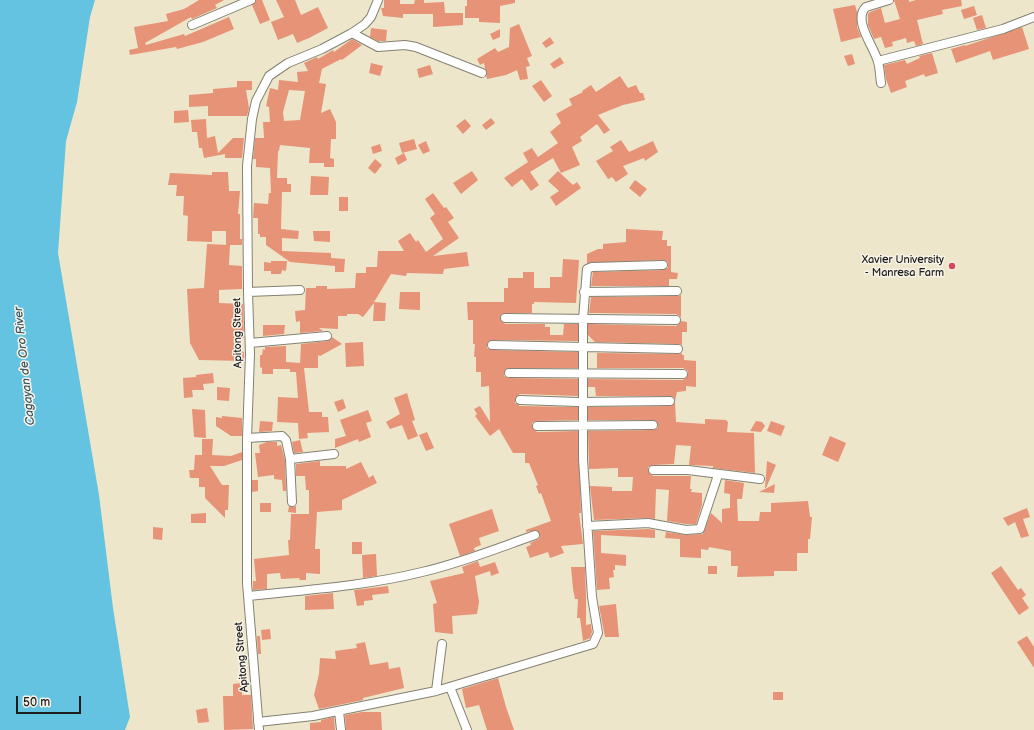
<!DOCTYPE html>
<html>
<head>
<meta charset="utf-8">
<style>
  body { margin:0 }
  #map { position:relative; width:1034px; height:730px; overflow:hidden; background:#ede6ca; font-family:"Balsamiq Sans",sans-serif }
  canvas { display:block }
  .scale { position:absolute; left:16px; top:696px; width:65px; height:18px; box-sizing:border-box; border:2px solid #1c1c1c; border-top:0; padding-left:5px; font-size:12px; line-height:14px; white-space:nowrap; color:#1c1c1c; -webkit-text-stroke:3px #f7f3e8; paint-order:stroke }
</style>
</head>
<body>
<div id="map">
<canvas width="1034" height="730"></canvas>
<div class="scale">50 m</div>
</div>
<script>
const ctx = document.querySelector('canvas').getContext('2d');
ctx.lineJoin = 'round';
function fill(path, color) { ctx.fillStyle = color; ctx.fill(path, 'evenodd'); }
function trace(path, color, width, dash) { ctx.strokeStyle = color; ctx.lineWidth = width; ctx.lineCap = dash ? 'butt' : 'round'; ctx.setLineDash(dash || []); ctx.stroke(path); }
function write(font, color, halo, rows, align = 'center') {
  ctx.font = font + ' "Balsamiq Sans",sans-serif'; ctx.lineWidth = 3; ctx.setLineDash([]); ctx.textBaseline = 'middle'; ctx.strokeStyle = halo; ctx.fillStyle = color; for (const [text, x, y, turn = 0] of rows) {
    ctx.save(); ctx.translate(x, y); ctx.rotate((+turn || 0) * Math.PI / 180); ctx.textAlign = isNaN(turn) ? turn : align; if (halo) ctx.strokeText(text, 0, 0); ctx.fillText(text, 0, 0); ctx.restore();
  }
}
fill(new Path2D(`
  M0 0H95L90 17 77 102 66 141 58 253 99 495 113 608 130 717 125 730H0Z`), '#63c3e1');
fill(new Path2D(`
  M199 0H224L215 5 217 8 192 19 191 17 145 43 146 45 184 34 185 36 229 17 234 29 203 42 177 49 176 47 130 55 129 50 138 48 134 27 168 21 166 14 184 9Z
  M256 0H262L270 20 260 24 252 5Z
  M276 0H295L301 15 318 7 328 28 309 38 297 43 293 34 278 40 271 22 284 17Z
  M384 0H400V4H414L415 0H424V3L444 2 445 13H463V25L433 27V14H403V18L383 16 381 8H384Z
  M467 0H515V3L500 6V23L479 22V18H465V6H467Z
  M894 0H909V2L916 0H961L962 6 942 10 943 14 917 20 923 44 916 46 914 41 907 43 906 38 892 42 893 46 885 48 881 37 874 39 868 25V14L870 12 881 8 885 23 900 19Z
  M855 5 857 12V27L861 37 841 42 833 9Z
  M974 6 977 15 964 19 961 10Z
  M982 15 986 28 977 30 973 18Z
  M519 24 532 56 527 58 530 66 526 67 528 79 520 80 517 70 506 75 487 79 484 63 480 65 477 59 495 48 498 52 509 47 510 28Z
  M1022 27 1029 49 993 60 990 51 956 63 951 49 965 45V46Z
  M371 28 387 30 386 41H378L370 37Z
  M500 29V37L493 40 490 34Z
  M550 37 554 43 546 48 542 43Z
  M352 39 362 45 342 60 341 59 322 69 319 83 326 84 321 113 330 109 336 122V139H331L330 158 334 159V167H324V163H309L310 148 280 145 279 151H278L277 178H287V184H291V192H282L281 229 299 231 298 239 282 238V251L331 253V258L345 259 344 272H335V266L290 262 266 245V237H260V234H258V218H253L254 203 268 204 269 193H271L270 168 256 167V159H253L255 138H264L263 122H270L269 107 266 106 270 88 278 90 279 80 298 82 297 72 308 71 304 63 317 57 318 59 333 50 334 52ZM289 90 305 91 300 120 284 121 283 112Z
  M932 53 938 73 925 77 924 74 905 81 907 87 891 93 886 79 884 65 905 60 907 64 920 58 919 56Z
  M852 54 855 64 848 66 844 56Z
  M560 57 564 63 554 69 550 64Z
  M371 63 383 66 380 76 369 73Z
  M430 65 433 74 419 78 417 69Z
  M620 76 628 88 636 85 640 93H643L645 100 623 105 598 115 610 130 604 134 597 124 580 137 582 141 572 147 580 165 561 173 553 158 530 172 539 185 531 191 522 179 512 187 504 178 528 162 523 153 532 148 538 157 558 143 550 132 561 123 556 114 572 105 569 99 583 92 582 91 591 85 596 92Z
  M541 80 552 96 544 102 532 86Z
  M237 81H252V90H246L249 108 247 116H208V106L189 107V95L213 93V89L237 87Z
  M188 110 189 122 174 123V111Z
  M491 118 495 123 486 130 482 125Z
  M206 119 207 138 215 136 218 153 233 138H244L242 158H225V154L204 158 202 148H199L197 132H192L191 120Z
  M465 119 471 126 463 134 456 126Z
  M414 139 417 149 402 153 399 143Z
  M621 140 629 152 653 141 658 152 645 161 644 158 623 166 628 174 616 182 612 177 608 179 596 161 613 151 610 147Z
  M426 141 430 151 423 154 418 145Z
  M380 144 382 151 373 154 371 147Z
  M404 153 407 160 398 165 395 158Z
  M375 159 382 165 375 174 368 168Z
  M472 171 478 180 461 194 453 183Z
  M558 171 573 185 577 182 581 188 556 206 550 197 559 191 548 181Z
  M212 172H228L229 191H240L238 214H240V239H242V245H226V231H212V242L187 241 188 216 183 215 184 196H176L177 185H168L170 173 212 175Z
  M311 176 329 177 328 195H310Z
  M635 180 647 189 640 197 629 188Z
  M433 193 444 208 446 207 454 218 448 222 459 238 433 256 467 252 469 266 444 269 443 274 407 273 406 276 391 274 374 302 386 303 385 321H373L374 303 363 317 358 314H347V316H338V329L319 328 323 331 300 333V321L296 322 295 311 305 310 306 288H316V286H327V289L355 288 356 273H366V267H377L378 251H404L398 241 410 233 416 242 418 240 426 252 443 239 430 218 435 214 425 199Z
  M339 197H348V211H339Z
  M626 229 663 231 662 240H667V246H671V272L678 273 677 279H669V286H591L593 272 663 270 668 268V262L663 260 587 263V254L598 249H603V244L626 242Z
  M313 231H330V242L314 241Z
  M207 244 230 245 229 265 242 266V289L219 290V303L243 304 244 338H241L240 351 244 352V361L199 360 190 343 187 289 204 288Z
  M563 259 579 260 576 303 534 302V304H532V313H505L501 315 500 318 505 324H545V327H550V335H563L564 324H578V341L492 340 487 344V348L492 350 578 352V368H509L504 373V376L509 378 578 379V396L520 394 515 399V403L520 406 578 407V420L537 421 532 423V426L537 432 578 431 581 513H579L583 544 561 546 564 553 550 558 548 552 530 558 526 547 531 545 530 543 539 539 540 534 536 530 526 532V530L551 521 541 493 539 494 536 486 538 485 529 463H525V453H513L499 429 490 436 475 416 477 414 474 409 480 406 490 422 489 386 481 387V372H476V357H474L475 344H473V320H468L467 302H504V288H508V278H523V272H534V288H550V277H562Z
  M271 261H287L286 271 282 270 281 274H271V271H264V262L271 263Z
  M400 292H420V310L399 309Z
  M681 295V317L676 314 589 313 591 297 677 296Z
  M681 321 687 322V332H682V345L678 344 595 342 588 335V324L676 326Z
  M263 325H285L284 334 263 336Z
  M332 337 342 344 320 356 318 355V368H304L309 412H322V417H328L329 432 307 433 308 438 299 439 298 423 277 422 278 397 298 398 296 372H290V369H273V374H262V368L260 367V355H262L263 349 265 350V347L286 346V362L300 363 301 344 328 341Z
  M363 342 364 366 346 367 345 343Z
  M597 353 678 354 682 353V355H684V360L696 361V387L686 386V391L677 392 675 401 674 398 670 396H596L595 387H588V379L683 380 688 374V371L683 368H597Z
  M213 373 214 383 203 384 204 390H192L193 397 184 398 183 378 196 377V375Z
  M217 387 230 388 229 401 217 400Z
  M407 393 415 420 412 421 418 436 408 440 402 425 390 429 386 422 400 414 394 398Z
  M343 399 346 408 338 412 334 402Z
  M675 402 676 422 705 424V419L726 420 728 422 727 432 754 433 755 473 713 468V466L689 465 691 446 676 445 674 464 653 465 648 467V470L653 476H691L690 489H692L691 492 702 493V505L696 524H686L667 521 669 490 656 489 655 519 648 518 594 520 590 486 612 487V491H632L633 477H618V468L589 469 588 431 653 430 658 428V425L653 420H588V407L670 406Z
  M192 409 205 410 206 438 194 437Z
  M368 410 372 421 366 423 371 437 359 442 358 439 335 448V439L346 436 340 420Z
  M222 416 242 418V436H231L216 426V417L222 418Z
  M260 421 273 422 272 431 259 432Z
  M756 421 762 422 765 426 761 432 750 431Z
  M771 421 785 426 781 436 767 431Z
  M427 432 434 448 426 451 419 435Z
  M830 436 846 443 838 462 822 455Z
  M202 439H213L212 455 231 456 242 452V460L224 466H210L222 485H229L228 510H225V518L205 498V487H199V478H190L189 470H194L195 455H202Z
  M300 440 303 452 294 453 292 442Z
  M267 442H277V446L281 445 285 460 286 491H283L282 480 274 479V475L258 477 255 453H260L259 445Z
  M320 461V466H346V469L361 462 369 478 373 475 377 483 342 500V510L317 512 315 549H320V574L306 573V580H299L300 578 281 579 280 573 267 574V589L253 590V581H256L254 559 289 555 288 540H290L291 514H309V490H306L305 476H296V464Z
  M767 461 776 465 766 488H765Z
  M252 480H258V491L252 492Z
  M725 480 744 483 742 499H737L738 521H759L760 512H771V503L808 501 810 517H812L810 539H808V553H797V571H774V576L737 577 738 566H731V551L709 547 708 550 701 549V558L680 557V539L665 538 666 532 686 535 703 534 711 513 722 523V509L730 508V494L724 493Z
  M775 484 774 493 759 492Z
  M260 503H271V512H260Z
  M289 506 293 507 296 506V513L288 512Z
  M1027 508 1030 517 1023 519 1029 536 1021 538 1015 522 1008 526 1003 518Z
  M492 509 499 531 479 538 481 545 474 548 475 551 460 556 449 524Z
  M206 513V523H191V514Z
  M153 527 163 528 162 540 153 539Z
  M648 529 655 530V538L601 535V553L626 555V566L615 565V570H613L614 577 609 578 610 589 597 590 593 531Z
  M352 542H362V554H352Z
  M376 554 377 576 363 578 362 555Z
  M478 561 480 567 495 562 499 573 491 576 490 571 475 576 479 602 477 614 452 616 453 634 435 632 433 604 437 603 430 581 464 573 462 567Z
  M708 566H717V574H708Z
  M1001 566 1018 590 1021 588 1026 595 1022 598 1029 608 1019 615 991 573Z
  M571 567H585L586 597V625L591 624 592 632 590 638 583 641 580 618H577L578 599H575L573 589Z
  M388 586 389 593 372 595 373 600 364 601V605L357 606 354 590Z
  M333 593 334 609 305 610V596Z
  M616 604 619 637H605L599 606Z
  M270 629 271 639 262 640 261 630Z
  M257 636H260L261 654H258Z
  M1027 636 1034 647V668L1017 642Z
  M365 642 370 665 388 662 389 669 400 667 404 688 363 698V700L319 709 314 695 319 674 320 658 336 659 335 651 357 648 356 644Z
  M498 678 506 707 514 730H487L479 705 466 708 462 689Z
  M242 683V695H251L253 729 224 730 223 696H233V684Z
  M773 692H783V700H773Z
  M207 708 209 722 198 723 196 710Z
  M362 712H381L382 730H346L345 715Z
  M334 717 335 730H310V723L321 722V720Z`), '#e69377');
const minor = new Path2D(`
  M192 25 251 0
  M352 33 378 47 405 45 416 47 482 73
  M878 61 1003 29 1034 17
  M881 83C880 76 880 69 878 62 875 48 852 20 866 7L889 0
  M248 292 300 290
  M584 292 677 291
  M505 318 676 320
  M250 343 327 336
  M492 345 678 349
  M509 373 683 374
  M520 400 578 402 670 401
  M537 426 653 425
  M247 438 282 436 286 440 290 459 334 454
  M290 459 292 502
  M653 470H688L760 479
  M587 526 648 523 686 530 700 529 718 475
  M248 596C306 590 365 586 422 572 461 563 498 548 535 535
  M450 687 467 730
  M436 691 442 644
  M339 711 341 730
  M258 722 313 716 436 691 593 644 598 633 592 597 583 459V319L587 269 592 267 663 265
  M259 730 247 583V438L250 354 248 292 247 166 252 119 256 101 269 76 288 63 322 49 352 33 365 24 371 17 378 0`);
trace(minor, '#848173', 10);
trace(minor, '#fff', 8);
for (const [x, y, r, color] of [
  [952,266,4,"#d1495b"]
]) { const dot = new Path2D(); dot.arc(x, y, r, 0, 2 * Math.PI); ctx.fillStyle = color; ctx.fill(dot); trace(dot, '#f7f3e8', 1.5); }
write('11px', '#1c1c1c', '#f7f3e8', [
  ["Xavier University",944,260],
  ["- Manresa Farm",944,273]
], 'right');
write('11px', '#1c1c1c', '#f7f3e8', [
  ["Apitong Street",238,333,-91],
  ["Apitong Street",242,657,-95]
]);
write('italic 12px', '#355661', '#f7f3e8', [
  ["Cagayan de Oro River",25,366,-96]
]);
</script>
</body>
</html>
